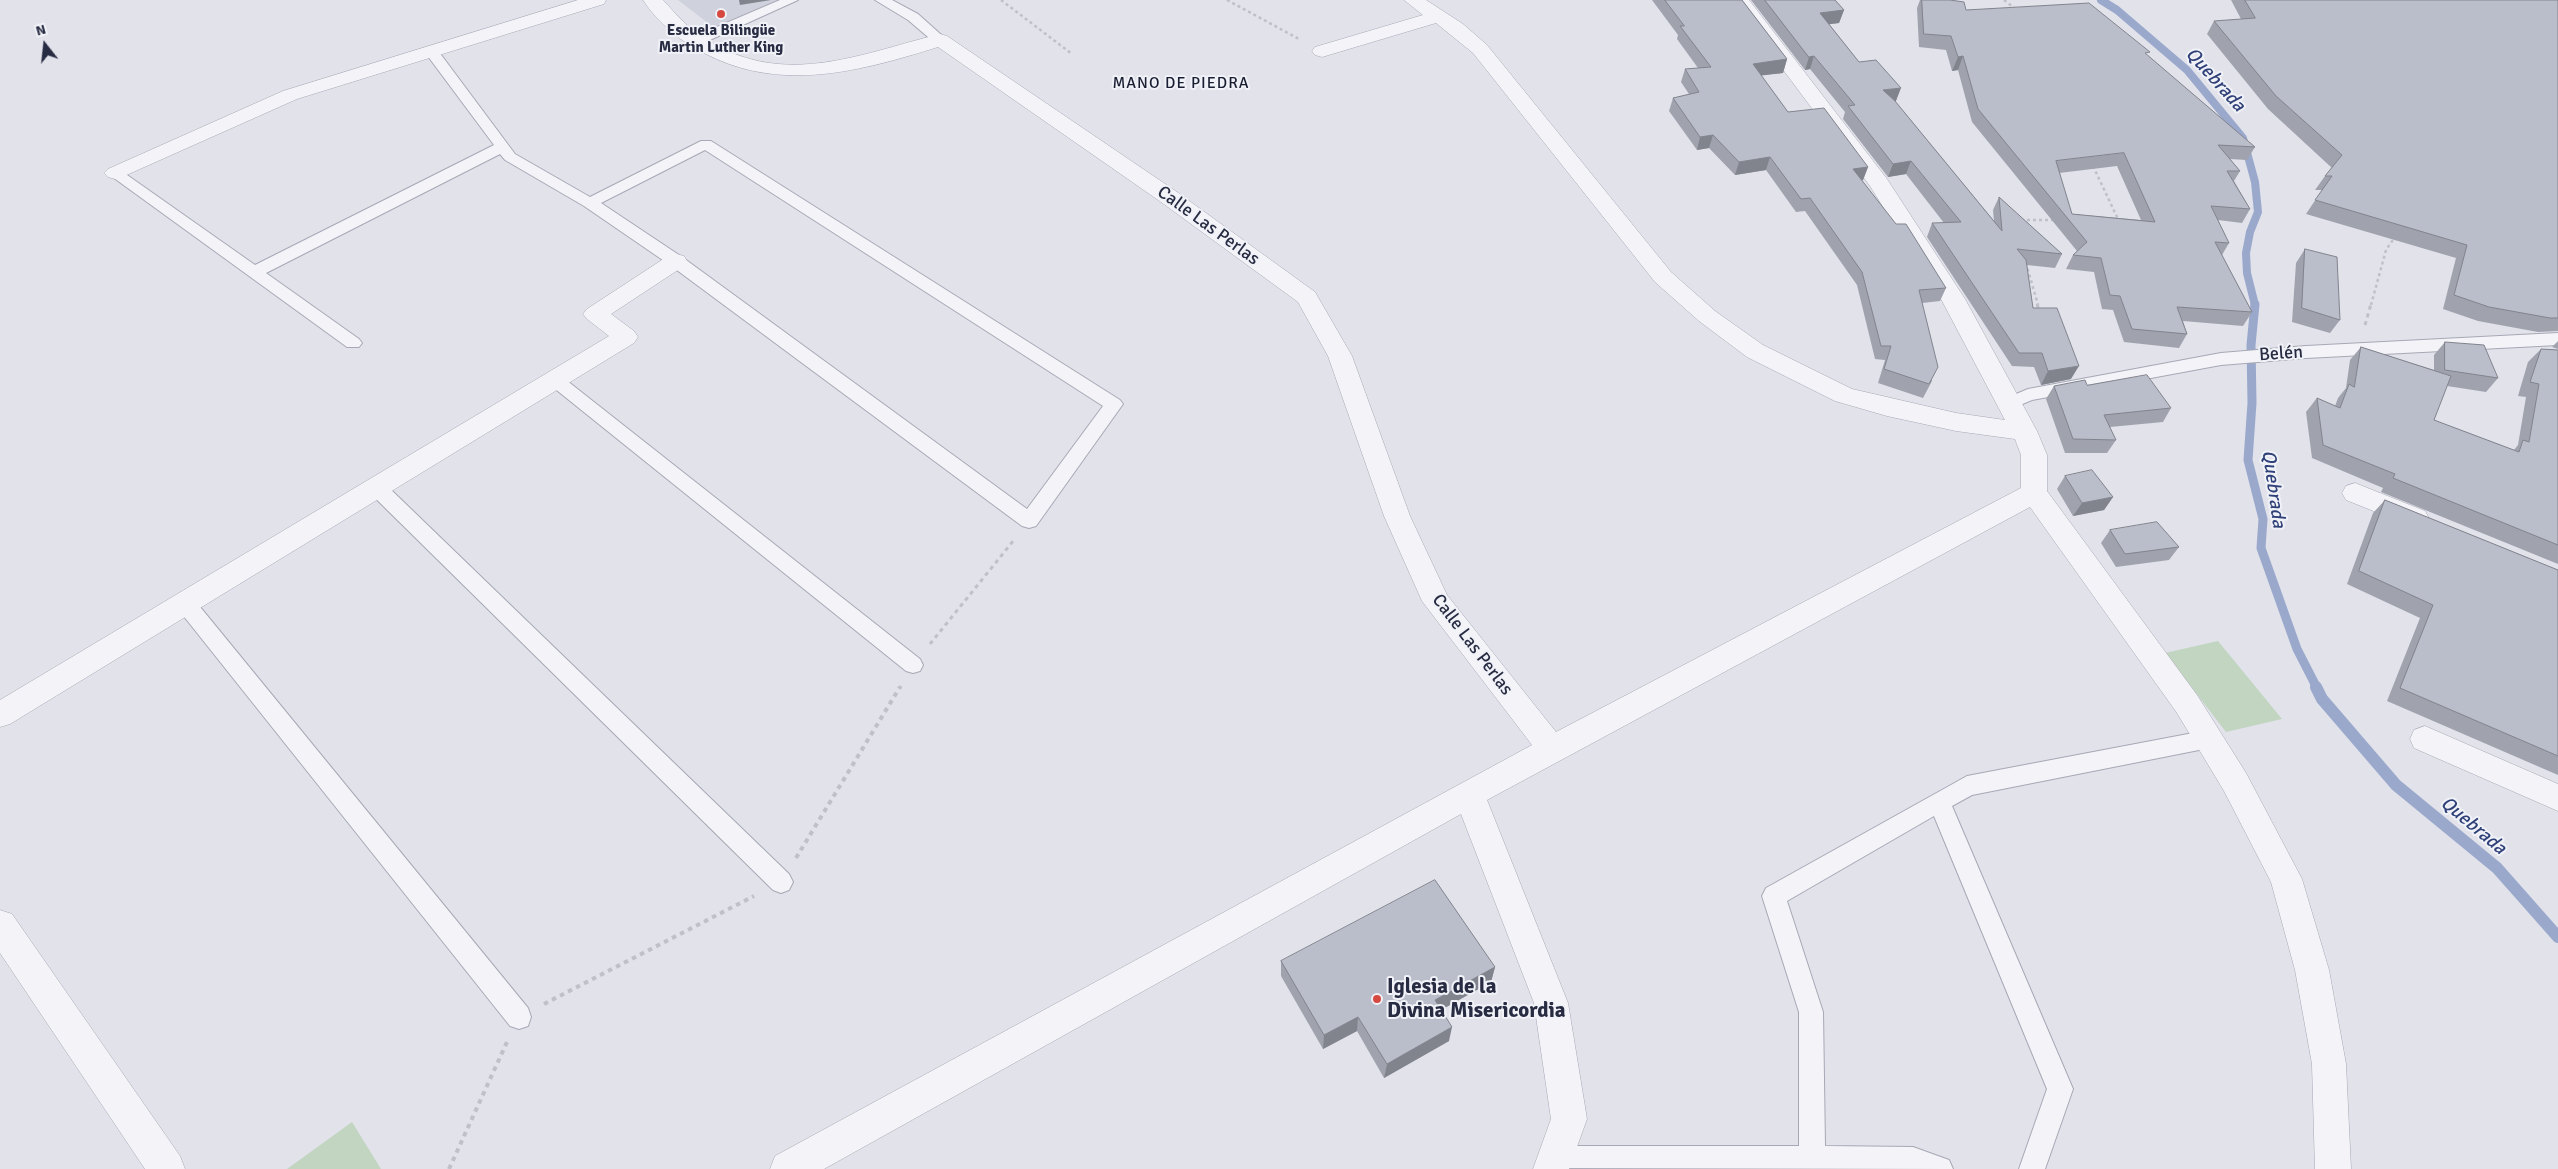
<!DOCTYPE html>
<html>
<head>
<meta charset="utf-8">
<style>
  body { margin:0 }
  #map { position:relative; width:2558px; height:1169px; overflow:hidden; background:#e1e2ea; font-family:Signika,sans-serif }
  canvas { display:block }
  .north { position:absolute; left:20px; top:20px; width:50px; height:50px; -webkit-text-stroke:4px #f0f2f7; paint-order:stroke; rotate:344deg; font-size:14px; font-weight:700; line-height:20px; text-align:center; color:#282c43 }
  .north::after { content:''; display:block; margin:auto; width:18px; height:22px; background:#282c43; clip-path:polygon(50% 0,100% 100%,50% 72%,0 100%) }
</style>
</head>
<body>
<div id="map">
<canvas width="2558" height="1169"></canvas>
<div class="north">N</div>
</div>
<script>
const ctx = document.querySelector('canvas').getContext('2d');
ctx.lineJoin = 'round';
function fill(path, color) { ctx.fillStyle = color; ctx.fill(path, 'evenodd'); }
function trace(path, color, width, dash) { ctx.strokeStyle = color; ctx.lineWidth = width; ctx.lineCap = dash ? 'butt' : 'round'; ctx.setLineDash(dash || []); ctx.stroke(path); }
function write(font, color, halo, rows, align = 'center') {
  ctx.font = font + ' Signika,sans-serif'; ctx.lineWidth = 4; ctx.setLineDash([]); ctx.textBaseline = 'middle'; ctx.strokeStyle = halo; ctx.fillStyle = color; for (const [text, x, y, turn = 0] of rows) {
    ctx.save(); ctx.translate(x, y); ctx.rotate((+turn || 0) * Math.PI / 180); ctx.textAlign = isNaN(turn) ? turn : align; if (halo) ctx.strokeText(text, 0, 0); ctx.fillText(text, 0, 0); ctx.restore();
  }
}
fill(new Path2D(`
  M678 0H780L713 27Z`), '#cfd1dc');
fill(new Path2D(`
  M2218 641 2282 719 2226 732 2165 653Z
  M352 1122 381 1169H287Z`), '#c2d5c1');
trace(new Path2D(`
  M2101 0 2117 10 2187 70 2243 138 2255 182 2258 212 2250 232 2246 253 2247 273 2255 305`), '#9aa8cc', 8);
trace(new Path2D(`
  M2255 304 2251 345 2252 403 2248 460 2263 519 2261 548 2297 649 2317 688`), '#9aa8cc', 9);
trace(new Path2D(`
  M2316 687 2322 699 2396 785 2497 868 2558 937`), '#9aa8cc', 12);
const service = new Path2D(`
  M780 0H798L701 44H691L689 41 691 38Z
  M875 0H892L918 14 947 40 940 44 935 43 908 20Z
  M431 47 436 48 515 154 590 197 701 141H711L1120 400 1123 404 1036 526 1029 528 1022 526 670 265 584 206 505 160 500 154 266 273 359 339 362 343 359 347H347L107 173 110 170H120L255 265 494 145 424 51ZM705 150 1103 406 1027 509 682 257 601 203Z
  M2558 333V345L2306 358 2221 365 2032 400 2008 410 2002 408 1999 404 2002 400 2028 389 2221 353 2306 346Z
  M555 374 561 376 920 659 923 665 920 671 913 673 906 671 549 384 546 380 549 376Z
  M377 481 384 483 789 874 793 882 789 890 781 893 773 890 370 493 368 488 370 483Z
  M185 595 192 597 528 1008 531 1017 528 1026 519 1029 510 1026 178 609 175 603 178 597Z
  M2209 730 2217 733 2220 739 2217 745 2209 748 1972 795 1952 806 2073 1089 2045 1169H2019L2047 1089 1934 816 1787 901 1823 1012 1825 1146 1913 1147 1949 1160 1953 1169 1546 1168 1542 1159 1546 1150 1555 1146H1799V1012L1762 896 1766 888 1967 776Z`);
const minor = new Path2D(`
  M578 0H606L604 4 297 99 122 177 115 179 108 177 104 173 108 169 283 91Z
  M643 0H663C674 12 685 25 698 34 779 91 856 55 940 34L947 36 1177 192 1315 292 1352 356 1410 516 1447 595 1556 732 2021 488V455L2015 439 1956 431 1887 416 1835 401 1747 357 1699 321 1655 282 1473 53 1436 23 1322 57 1315 55 1312 51 1315 47 1423 15 1404 0H1426L1463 24 1487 45 1671 272 1715 311 1763 345 1852 389 1956 413 2005 420 1941 299 1870 186 1731 0H1749L1887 179 1965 299 2037 431 2047 455V491L2197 695 2246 773 2302 879 2329 970 2346 1064 2351 1169H2315L2312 1064 2295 970 2271 882 2224 791 2177 713 2030 507 1487 800 1568 1003 1587 1119 1569 1169H1533L1551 1119 1534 1003 1461 814 824 1169H770L775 1156 1532 745 1422 601 1384 516 1328 356 1298 302 1161 202 938 47C861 71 782 93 706 54 681 42 658 23 643 0Z
  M676 254 684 256 687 261 684 266 611 314 634 331 638 337 634 343 10 724 0 727V700L609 336 587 319 583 314 587 309 668 256Z
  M2355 483 2425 511 2429 518 2425 525 2416 528 2346 500 2342 493 2346 486Z
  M2425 726 2558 784V811L2414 748 2410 739 2414 730Z`);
const tertiary = new Path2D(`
  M0 910 12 914 180 1156 185 1169H145L0 953Z`);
trace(service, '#a6a8b5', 2);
trace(minor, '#a6a8b5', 1);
trace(tertiary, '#a6a8b5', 1);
trace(new Path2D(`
  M1001 0 1072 54
  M1227 0 1299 39
  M2004 0 2017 10
  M2093 166 2118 219H2116
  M2021 220H2055
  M2026 263 2038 305
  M2371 305 2386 250 2395 237`), '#bfc0c9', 2.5, [3, 3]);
trace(new Path2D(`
  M2037 304 2039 310
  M2365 325 2371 304
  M930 644 1014 540
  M900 688 901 686`), '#bfc0c9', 3, [4, 4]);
trace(new Path2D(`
  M796 858 900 687
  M544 1004 754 896
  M449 1169 507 1042`), '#bfc0c9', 4, [4.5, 4.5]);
fill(service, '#f4f4f8');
fill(minor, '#f4f4f8');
fill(tertiary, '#f4f4f8');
fill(new Path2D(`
  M1652 0H1742L1787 59 1783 73 1761 75 1788 112 1868 167 1863 180 1862 181 1946 288 1940 301 1922 303 1932 381 1923 398 1878 383 1885 360 1875 359 1857 285 1805 211 1796 212 1766 170 1735 175 1709 148 1697 150 1669 111 1673 98 1689 94 1681 82 1685 69 1698 68 1677 39 1678 35Z
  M1751 0H1835L1844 10 1839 23 1829 24 1859 62 1896 101H1895L1994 221 1993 210 1999 197 2062 254 2055 268 2027 265 2033 308 2071 379 2041 385 2034 367 2012 366 1927 237 1932 223H1944L1906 174 1888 177 1843 119 1845 112 1810 69 1805 70Z
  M1920 0H1950L1966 10 2148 56 2255 147 2247 160 2230 159 2240 171 2234 181 2250 209 2242 223 2218 220 2229 243 2222 255 2252 312 2243 326 2183 321 2187 334 2179 348 2124 342 2113 310 2102 309 2094 272 2066 269 2073 255 2077 251 1972 122 1958 70 1952 71 1946 50 1919 47 1917 8ZM2117 166 2141 220 2072 214 2059 173Z
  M2231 0H2558V332V331L2538 332 2478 321 2443 309 2456 258 2306 214 2322 190H2315L2325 176 2332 168 2268 109 2207 34 2214 21 2241 19Z
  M2305 249 2340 320 2330 333 2292 322 2296 263Z
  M2558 341V349L2552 347Z
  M2445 342 2498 378 2486 392 2447 386 2434 420 2514 450 2518 445 2526 397 2518 396 2528 362 2541 349 2558 350V564L2381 492 2383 488 2312 458 2306 412 2317 398 2335 406 2338 398 2346 388 2350 360 2361 347 2434 370V355Z
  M2054 386 2171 408 2163 422 2110 427 2116 440 2107 453H2065L2046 399Z
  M2065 476 2113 497 2104 510 2073 516 2057 489Z
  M2385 500 2558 570V775L2387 701 2420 618 2347 584 2373 513Z
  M2110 530 2179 547 2169 560 2116 567 2101 543Z
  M1281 961 1495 967 1491 982 1441 1010 1449 1041 1384 1078 1357 1031 1323 1049 1281 976Z`), '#a0a3ae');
fill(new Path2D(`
  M739 0H771L740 5Z
  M1844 10 1839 23 1816 26 1820 13Z
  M1814 56 1810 69 1805 70 1809 57Z
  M1963 56 1958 70 1952 71 1958 57Z
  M1787 59 1783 73 1749 77 1753 64Z
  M1901 88 1896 101 1878 104 1883 90Z
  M1713 135 1709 148 1697 150 1700 137Z
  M1770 157 1766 170 1735 175 1739 162Z
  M1911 161 1906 174 1888 177 1893 164Z
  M1868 167 1863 180 1848 182 1853 169Z
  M2079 366 2071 379 2041 385 2048 371Z
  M2113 497 2104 510 2073 516 2082 503Z
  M1495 967 1491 982 1432 1015 1435 1000Z
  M1358 1017 1357 1031 1323 1049 1324 1035Z
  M1452 1027 1449 1041 1384 1078 1387 1064Z`), '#82848d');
const building = new Path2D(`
  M1665 0H1742L1787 59 1753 64 1788 112 1824 108 1868 167 1853 169 1896 224H1906L1946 288 1919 290 1938 367 1929 384 1884 369 1891 346H1881L1862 272 1810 198 1801 199 1770 157 1739 162 1713 135 1700 137 1673 98 1699 92 1685 69 1711 67 1680 26H1684Z
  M1765 0H1835L1844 10 1820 13 1859 62 1876 60 1901 88 1883 90 1895 101 2002 231 1999 197 2062 254 2017 249 2026 260 2033 308H2057L2079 366 2048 371 2042 353H2019L1932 223 1961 222 1911 161 1893 164 1848 106 1855 105 1814 56 1809 57Z
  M1922 0H1950L1964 2 1966 10 2089 3 2150 52 2145 53 2255 147 2218 145 2240 171H2227L2250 209 2211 206 2229 243 2215 242 2252 312 2177 307 2187 334 2132 329 2120 296 2110 295 2101 258 2073 255 2087 242 1978 109 1963 56 1958 57 1951 36 1924 34ZM2124 153 2155 222 2072 214 2056 161Z
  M2245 0H2558V318H2550L2489 307 2454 295 2467 245 2315 200 2332 176H2325L2342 155 2276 96 2214 21 2255 18Z
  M2305 249 2337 257 2340 320 2302 308Z
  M2445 342 2484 345 2498 378 2445 370Z
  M2361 347 2451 376 2434 420 2519 452 2523 440 2529 442 2539 384 2530 382 2541 349 2558 350V545L2393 478 2395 474 2323 445 2317 398 2340 408 2349 384 2354 387Z
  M2147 375 2171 408 2104 415 2116 440 2073 439 2054 386 2085 380 2087 385Z
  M2092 470 2113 497 2082 503 2065 476Z
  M2385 500 2558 570V756L2400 688 2433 605 2359 571Z
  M2157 522 2179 547 2125 554 2110 530Z
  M1435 880 1495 967 1435 1000 1452 1027 1387 1064 1358 1017 1324 1035 1281 961Z`);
fill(building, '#babdca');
trace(building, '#82848d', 1);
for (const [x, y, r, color] of [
  [721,14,5,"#d54940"],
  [1377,999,5,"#d54940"]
]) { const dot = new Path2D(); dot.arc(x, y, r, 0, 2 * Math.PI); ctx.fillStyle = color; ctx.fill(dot); trace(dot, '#f0f2f7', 2); }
write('bold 15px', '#282c43', '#f0f2f7', [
  ["Escuela Bilingüe",721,31],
  ["Martin Luther King",721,48]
]);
ctx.letterSpacing = '1px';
write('16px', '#1a1e33', '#f0f2f7', [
  ["MANO DE PIEDRA",1181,84]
]);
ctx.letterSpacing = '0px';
write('18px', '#282c43', '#f0f2f7', [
  ["Calle Las Perlas",1208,226,36],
  ["Belén",2281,354,-4],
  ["Calle Las Perlas",1472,645,53]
]);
write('italic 19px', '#304179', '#f0f2f7', [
  ["Quebrada",2215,80,48],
  ["Quebrada",2273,489,82],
  ["Quebrada",2473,826,40]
]);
write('bold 21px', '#282c43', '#f0f2f7', [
  ["Iglesia de la",1387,987],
  ["Divina Misericordia",1387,1011]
], 'left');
</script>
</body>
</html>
